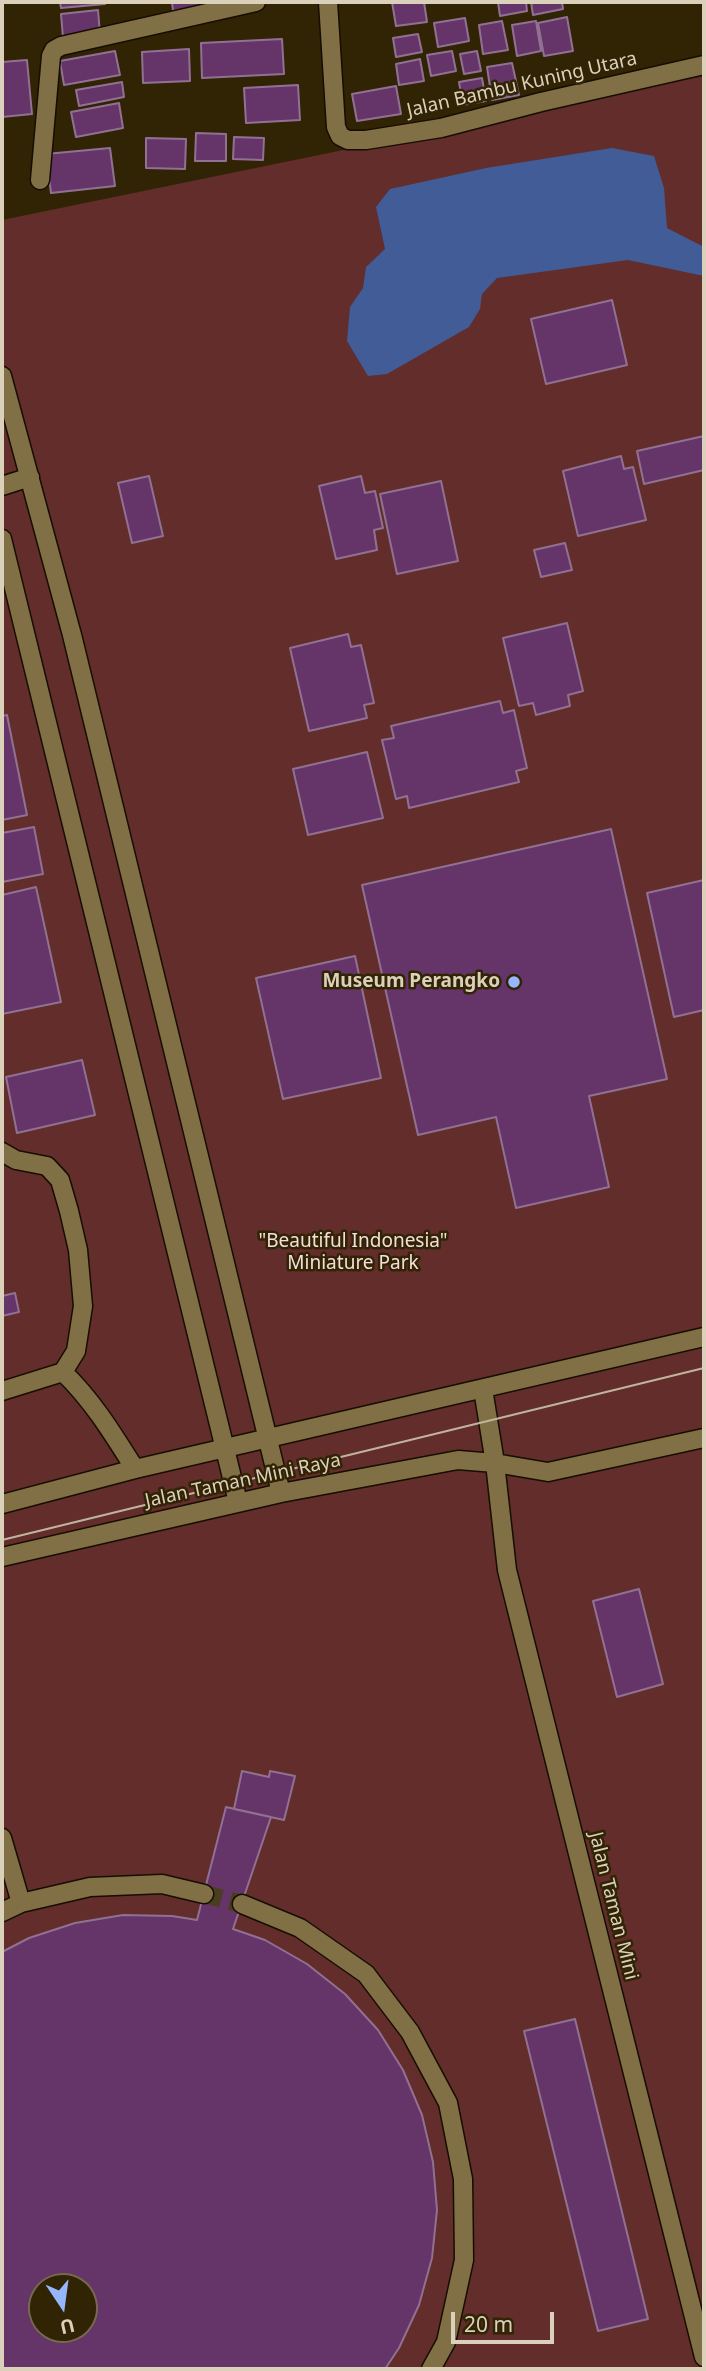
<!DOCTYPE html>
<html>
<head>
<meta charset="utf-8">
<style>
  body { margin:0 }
  #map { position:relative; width:706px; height:2371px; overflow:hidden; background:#312405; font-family:"Noto Sans",sans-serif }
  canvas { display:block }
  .frame { position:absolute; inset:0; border:4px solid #dbd1bb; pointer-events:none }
  .north { position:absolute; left:28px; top:2273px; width:70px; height:70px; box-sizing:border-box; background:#312405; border:2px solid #75694e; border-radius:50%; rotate:167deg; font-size:19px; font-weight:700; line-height:28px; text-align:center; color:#dbd1bb }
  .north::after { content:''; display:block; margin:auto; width:24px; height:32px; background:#96b6fd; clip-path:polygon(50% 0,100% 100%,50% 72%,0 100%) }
  .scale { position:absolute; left:451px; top:2312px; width:103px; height:32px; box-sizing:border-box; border:4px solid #dbd1bb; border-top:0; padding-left:9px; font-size:21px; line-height:24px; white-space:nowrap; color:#dbd1bb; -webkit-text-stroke:5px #312405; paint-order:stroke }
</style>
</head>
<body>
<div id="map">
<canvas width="706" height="2371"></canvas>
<div class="frame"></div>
<div class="north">U</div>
<div class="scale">20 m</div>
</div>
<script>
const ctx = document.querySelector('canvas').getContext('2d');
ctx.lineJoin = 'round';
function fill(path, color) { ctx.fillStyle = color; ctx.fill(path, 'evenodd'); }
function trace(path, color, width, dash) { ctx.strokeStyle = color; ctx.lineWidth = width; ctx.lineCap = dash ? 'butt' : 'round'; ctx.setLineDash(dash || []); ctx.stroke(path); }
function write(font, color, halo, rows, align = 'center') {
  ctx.font = font + ' "Noto Sans",sans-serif'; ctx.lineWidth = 5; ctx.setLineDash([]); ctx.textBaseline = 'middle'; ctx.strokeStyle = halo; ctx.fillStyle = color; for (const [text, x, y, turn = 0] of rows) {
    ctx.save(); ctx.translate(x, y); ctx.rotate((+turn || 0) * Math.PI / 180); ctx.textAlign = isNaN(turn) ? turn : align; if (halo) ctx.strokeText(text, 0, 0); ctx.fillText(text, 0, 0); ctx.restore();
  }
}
fill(new Path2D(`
  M704 76V2369H2V220ZM42 2287H84V2329H42Z`), '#622d2a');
fill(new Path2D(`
  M612 148 654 156 664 188 667 228 704 247V276L628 260 497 278 482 294 480 309 469 327 387 374 368 376 347 341 350 307 363 288 366 267 385 249 376 207 390 189 486 168Z`), '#425c98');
const building = new Path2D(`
  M60 2H104L105 4 61 8Z
  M172 2H206V8L173 11Z
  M392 2H424L427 22 396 26Z
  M498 2H526L527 11 500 16Z
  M531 2H562L563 9 533 15Z
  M98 10 100 34 63 38 61 14Z
  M567 17 573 51 544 56 538 23Z
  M465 18 469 41 438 47 434 23Z
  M502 21 508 50 483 54 479 25Z
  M536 21 541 51 517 56 512 25Z
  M418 34 422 52 396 57 393 38Z
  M282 39 284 74 202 78 201 43Z
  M189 49 190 81 143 83 142 52Z
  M115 51 120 75 64 85 60 61Z
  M452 51 456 71 431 76 427 55Z
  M477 51 481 71 464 74 460 54Z
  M420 59 424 81 399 85 396 64Z
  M27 60 32 114 2 117V62Z
  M512 63 519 95 492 100 487 67Z
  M482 78 486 101 463 105 459 82Z
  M122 82 124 97 79 106 76 90Z
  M298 85 300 120 246 123 244 88Z
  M396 86 401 114 357 121 352 94Z
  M119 103 123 128 76 137 71 112Z
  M196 133 226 134V161H195Z
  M234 137 264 138 263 160 233 159Z
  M146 138 186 139 185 169 146 168Z
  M110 148 115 186 51 193 46 154Z
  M612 300 627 365 546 384 531 319Z
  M704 436V470L644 484 637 451Z
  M621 456 624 469 633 467 646 520 578 536 563 471Z
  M149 476 163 536 132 543 118 483Z
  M361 476 365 493 375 491 383 528 374 530 377 550 336 559 319 486Z
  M441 481 458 561 397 574 380 494Z
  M565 543 572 570 541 577 534 550Z
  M567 623 583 691 568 695 570 706 536 715 533 703 519 706 503 638Z
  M348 634 351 647 361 645 374 703 364 705 367 718 309 731 290 648Z
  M500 701 503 713 514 710 527 768 516 771 519 782 409 808 407 796 396 799 382 740 394 738 391 726Z
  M7 715 27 815 2 820V716Z
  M367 752 383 818 308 835 293 769Z
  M34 827 43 874 2 882V833Z
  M611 829 667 1079 589 1096 609 1187 516 1208 496 1117 418 1135 362 885Z
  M704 880V1010L674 1017 647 893Z
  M36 887 61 1002 2 1014V895Z
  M355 956 381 1078 283 1099 256 978Z
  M82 1060 95 1115 17 1133 6 1077Z
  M15 1293 19 1312 2 1316V1296Z
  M639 1589 663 1684 617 1697 593 1601Z
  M242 1771 269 1777 270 1771 295 1776 284 1820 234 1809Z
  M226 1807 271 1817 233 1929 265 1940 307 1964 345 1994 378 2030 403 2070 422 2115 433 2162 437 2210 432 2258 419 2305 399 2348 385 2369H2V1952L29 1938 75 1923 123 1915 172 1916 197 1920ZM42 2287H84V2329H42Z
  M575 2019 648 2319 598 2331 524 2031Z`);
fill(building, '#653468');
trace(building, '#917192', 2);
trace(new Path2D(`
  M204 1894 242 1904`), '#4a3e20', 18, [18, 9]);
const minor = new Path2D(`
  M328 2 336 127 340 136 348 140H366L441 128 541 102 704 65
  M40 180 51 56 54 50 61 46 256 2
  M2 376 72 635 281 1493
  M2 486 30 477
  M2 539 238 1502
  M2 1152 16 1160 47 1166 60 1180 69 1211 78 1250 83 1306 76 1351 63 1372 2 1391
  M63 1372C93 1401 113 1434 135 1469
  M483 1389 495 1463 507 1570 704 2357
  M2 1504 135 1469 704 1337
  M2 1557 281 1493 458 1460 495 1463 548 1472 704 1438
  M2 1838 21 1903
  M242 1904 300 1928 366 1974 410 2032 448 2103 463 2179 464 2260 446 2342 431 2369
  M2 1912 21 1903 90 1887 162 1884 204 1894`);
trace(minor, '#160e00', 21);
trace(minor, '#816f46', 18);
trace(new Path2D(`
  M2 1540 704 1368`), '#bfb59e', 2);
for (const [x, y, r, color] of [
  [514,982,7,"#96b6fd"]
]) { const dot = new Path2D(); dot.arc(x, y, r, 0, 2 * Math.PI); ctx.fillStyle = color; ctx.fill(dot); trace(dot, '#312405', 2.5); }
write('19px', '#dbd1bb', '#312405', [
  ["Jalan Bambu Kuning Utara",522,85,-13],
  ["Jalan Taman Mini Raya",243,1481,-12],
  ["Jalan Taman Mini",613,1906,76]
]);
write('bold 19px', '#dbd1bb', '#312405', [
  ["Museum Perangko",500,982]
], 'right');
write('19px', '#f4ddda', '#312405', [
  ["\"Beautiful Indonesia\"",353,1242],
  ["Miniature Park",353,1264]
]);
</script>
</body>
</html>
